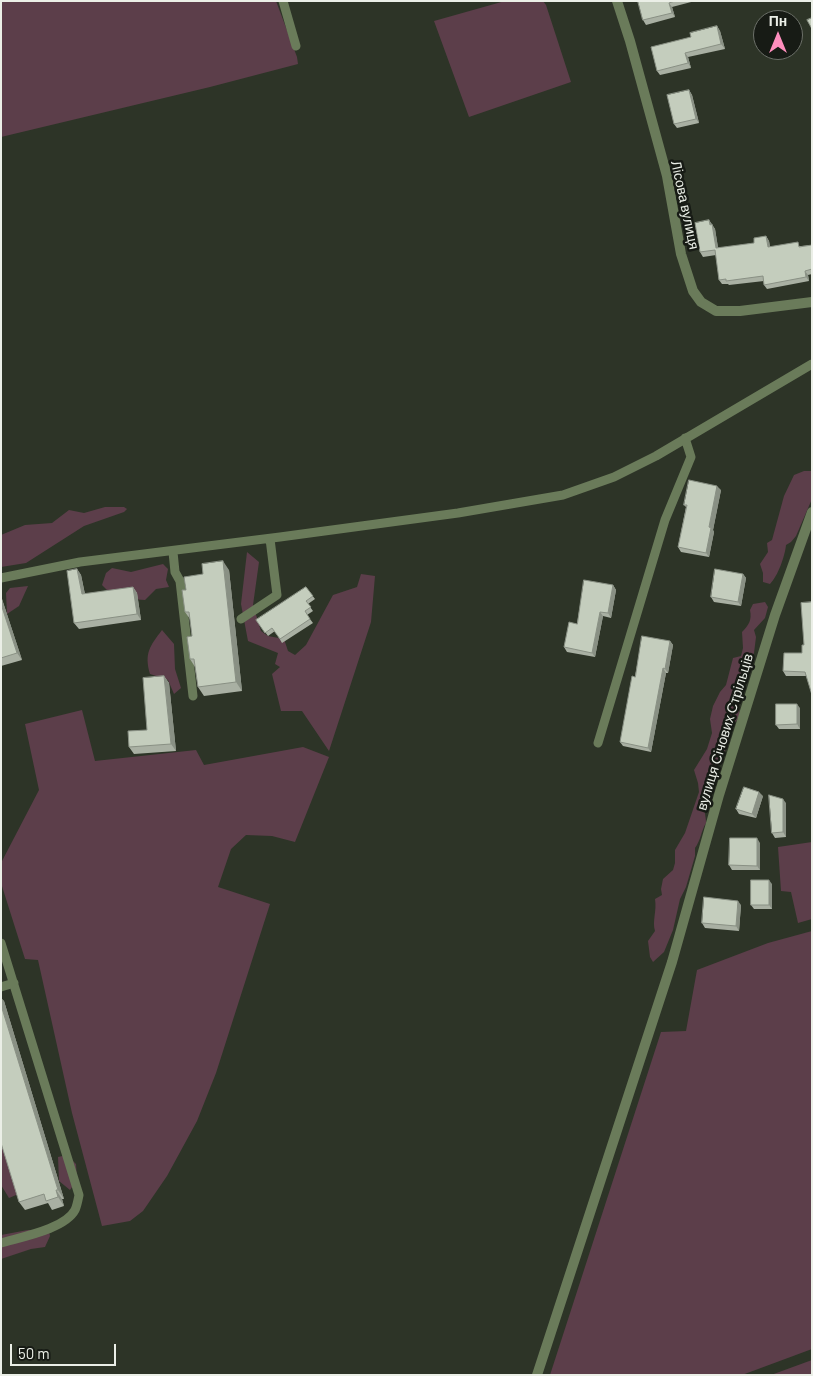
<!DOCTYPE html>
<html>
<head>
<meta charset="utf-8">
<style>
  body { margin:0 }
  #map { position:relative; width:813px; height:1376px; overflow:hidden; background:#2d3427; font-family:Barlow,sans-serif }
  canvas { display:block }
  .frame { position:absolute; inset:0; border:2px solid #ebefe7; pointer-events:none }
  .north { position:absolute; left:753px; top:10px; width:50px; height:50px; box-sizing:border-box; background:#171b15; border:1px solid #6c7069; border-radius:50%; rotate:0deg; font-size:14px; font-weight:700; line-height:20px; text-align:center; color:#ebefe7 }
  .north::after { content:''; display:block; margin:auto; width:18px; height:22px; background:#fe8ebd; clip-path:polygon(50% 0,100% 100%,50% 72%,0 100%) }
  .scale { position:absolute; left:10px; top:1344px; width:106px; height:22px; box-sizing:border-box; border:2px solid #ebefe7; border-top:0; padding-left:6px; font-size:15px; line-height:18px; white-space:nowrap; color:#ebefe7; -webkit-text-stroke:4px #171b15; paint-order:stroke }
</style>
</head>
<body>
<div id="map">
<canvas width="813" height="1376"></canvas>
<div class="frame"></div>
<div class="north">Пн</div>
<div class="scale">50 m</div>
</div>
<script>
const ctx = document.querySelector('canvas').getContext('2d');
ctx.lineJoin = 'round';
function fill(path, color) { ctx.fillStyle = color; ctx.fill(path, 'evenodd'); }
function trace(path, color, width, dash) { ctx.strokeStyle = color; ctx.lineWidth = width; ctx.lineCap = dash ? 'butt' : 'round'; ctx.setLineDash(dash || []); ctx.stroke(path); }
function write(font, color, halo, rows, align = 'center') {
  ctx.font = font + ' Barlow,sans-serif'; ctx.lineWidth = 5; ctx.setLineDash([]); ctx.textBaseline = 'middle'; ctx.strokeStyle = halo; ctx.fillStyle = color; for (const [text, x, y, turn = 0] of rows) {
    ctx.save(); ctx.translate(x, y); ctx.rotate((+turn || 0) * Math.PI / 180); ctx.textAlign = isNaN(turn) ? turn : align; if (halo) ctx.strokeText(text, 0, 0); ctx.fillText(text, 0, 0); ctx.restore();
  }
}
fill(new Path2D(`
  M1 1H276L297 57 298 64 210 87 1 137Z
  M505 1H543L546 5 571 82 469 117 434 21Z
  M804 471H812V499L796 536 791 542 786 545C785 556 778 576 770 584L763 582V573L760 564 768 552 767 543 772 540 784 496 794 475Z
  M105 507H124L127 509 124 512 84 526 26 563 1 567V535L25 525 52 523 69 510 84 513Z
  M247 552 259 562 253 605 261 631 268 636 284 639 288 651 295 655 306 645 333 595 357 587 361 574 375 576 371 622 329 751 302 711H281L272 674 280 667 275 664 278 653 248 641 241 604Z
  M163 564 168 569 166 580 169 587 156 589 145 600 115 598 102 585 106 573 112 568 131 572Z
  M28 586 19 606 7 614 6 593 10 588Z
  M765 602 768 607 765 618 754 630 756 637 754 653 747 669 746 683 737 696 740 714 737 720 728 731 725 752 713 773C719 796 709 788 705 802 703 808 706 816 706 823 701 831 701 840 695 848V856L686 887 680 899 673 930 664 952 653 962 650 957 648 941 655 931C652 921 657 911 655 899L662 895 661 889 663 879 673 870 675 863V850L685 833 699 792 698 783 694 770 707 749 712 733 710 719 713 706 720 692 726 685 733 658 741 656 743 648 742 632C749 625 752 620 750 610L753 604Z
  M162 630 174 644 175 669 181 688 174 694 168 680 150 674C144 653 150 646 162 630Z
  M82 710 95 761 196 750 204 765 303 747 329 757 295 842 272 836 246 835 231 849 218 887 270 904 216 1073 197 1121 167 1176 143 1211 130 1221 102 1226 72 1113 38 960 25 959 1 883V863L39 790 25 724Z
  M812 842V919L798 923 791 892 781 891 778 847Z
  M812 931V1349L742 1375H550L661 1032 686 1031 697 970 768 943Z
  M1 1139 21 1188 16 1195 9 1198 1 1185Z
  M67 1155 76 1164 77 1180 70 1190 59 1181 58 1157Z
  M28 1230H46L49 1231 50 1236 45 1247 31 1249 1 1259V1235Z
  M812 1360V1375H771Z`), '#5c3e4a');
trace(new Path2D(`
  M283 1 296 46
  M173 552 175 572 180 581 193 696
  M1 578 80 562 280 537 458 513 563 495 614 477 656 456 812 364
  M241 619 277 595 270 539
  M598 743 665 520 691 457 685 438
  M1 943 79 1195C78 1200 77 1206 75 1210 65 1229 21 1237 1 1243
  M1 987 14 983`), '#6a7b5a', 9);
trace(new Path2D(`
  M617 1 630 41 667 176 681 254 693 291 701 302 716 311H740L812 302
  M537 1375 672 962 719 795 775 615 812 512`), '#6a7b5a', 10);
fill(new Path2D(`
  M638 1H695L672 7 675 17 646 25 643 20Z
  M717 26 720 31 725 49 688 57 691 68 660 75 657 71 691 37Z
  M689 90 692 95 699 123 677 128 674 124Z
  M709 220 715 229 718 248 754 243 766 236 769 241 770 247 801 246 812 245V274L808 275 809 281 767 289 764 285V281L729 285 728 284H722L719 280 716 255 703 257 700 252Z
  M721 490 713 530 714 532 709 557 681 552 678 547 686 507 684 505Z
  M77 569 81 575 85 594 133 587 137 593 141 620 79 629 74 623Z
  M229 570 242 691 204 696 198 687 195 667 190 659 192 636 190 619 185 612 186 590 203 574Z
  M743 574 746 578 741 606 714 602 711 597Z
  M613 585 616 590 611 618 603 616 595 657 567 652 564 647 577 624Z
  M306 587 315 599 308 604 313 611 307 615 313 623 282 643 275 631 268 636 256 620Z
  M1 596 22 660 1 666Z
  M670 641 673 645 668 673H666L651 752 623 746 620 742Z
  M802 653 806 676H786L783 671Z
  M164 676 169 683 176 751 134 754 129 747 147 730Z
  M800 708V729H779L776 725Z
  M763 796 756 818 739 814 736 809Z
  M786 803V837L775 838 772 833Z
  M760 843V870H732L729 865Z
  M772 884V909H754L751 905Z
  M741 905 739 931 705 928 702 923Z
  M1 998 4 1001 64 1199H62L64 1206 52 1210 48 1203 25 1210 19 1202 1 1143Z`), '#a9b0a3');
fill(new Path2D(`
  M669 3 672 7 675 17 672 13Z
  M717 26 720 31 725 49 721 44Z
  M685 53 688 57 691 68 688 63Z
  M689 90 692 95 699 123 696 119Z
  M709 220 715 229 719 253 716 248Z
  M766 236 769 241 771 252 768 247Z
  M805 271 808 275 809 281 806 277Z
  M717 486 721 490 713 530 714 532 709 557 706 553 709 527Z
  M223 561 229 570 242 691 236 682Z
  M77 569 81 575 86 600 82 594Z
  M743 574 746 578 741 606 738 602Z
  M613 585 616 590 611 618 608 613Z
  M133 587 137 593 141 620 137 614Z
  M1 596 22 660 17 653 1 604Z
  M600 612 603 616 595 657 592 653Z
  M670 641 673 645 668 673 665 669Z
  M663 668 666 673 651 752 648 748Z
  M164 676 169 683 176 751 171 744Z
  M797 704 800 708V729L797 724Z
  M759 792 763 796 756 818 752 814Z
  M783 799 786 803V837L783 832Z
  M757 838 760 843V870L757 866Z
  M769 880 772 884V909L769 905Z
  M738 901 741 905 739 931 736 926Z
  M1 998 4 1001 64 1199 58 1190 1 1005Z
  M56 1190 62 1199 64 1206 58 1197Z`), '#899084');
const building = new Path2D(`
  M638 1H675L669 3 672 13 643 20Z
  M812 18V29L807 20Z
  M717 26 721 44 685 53 688 63 657 71 651 47 691 37 690 33Z
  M689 90 696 119 674 124 667 95Z
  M709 220 710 225 712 224 716 248 754 243V238L766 236 768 247 798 242 799 247 812 245V269L805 271 806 277 764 285 763 276 726 281V279L719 280 715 250 700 252 695 223Z
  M689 480 717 486 709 527 711 528 706 553 678 547 687 505H684Z
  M223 561 236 682 198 687 194 659H190L187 637 192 636 189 612H185L182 590H186L184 577 203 574 202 564Z
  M77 569 82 594 133 587 137 614 74 623 67 571Z
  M715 569 743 574 738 602 711 597Z
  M584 580 613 585 608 613 600 612 592 653 564 647 569 622 577 624Z
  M306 587 313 596 306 601 311 607 305 611 310 619 280 639 272 628 265 633 256 620Z
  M812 602V695L805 672 783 671 784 653H802V645H804L801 603Z
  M1 604 17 653 1 658Z
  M642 636 670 641 665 669 663 668 648 748 620 742 632 676 635 677Z
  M164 676 171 744 129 747 128 731 147 730 143 678Z
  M776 704H797V724L776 725Z
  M744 787 759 792 752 814 736 809Z
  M769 795 783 799V832L772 833Z
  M730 838H757V866L729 865Z
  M751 880H769V905H751Z
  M704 897 738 901 736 926 702 923Z
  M1 1005 58 1190H56L58 1197 46 1201 44 1194 19 1202 1 1143Z`);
fill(building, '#c4cdbd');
trace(building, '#899084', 1);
write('14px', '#ebefe7', '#171b15', [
  ["Лісова вулиця",685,205,78],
  ["вулиця Січових Стрільців",725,732,-73]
]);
</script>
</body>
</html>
